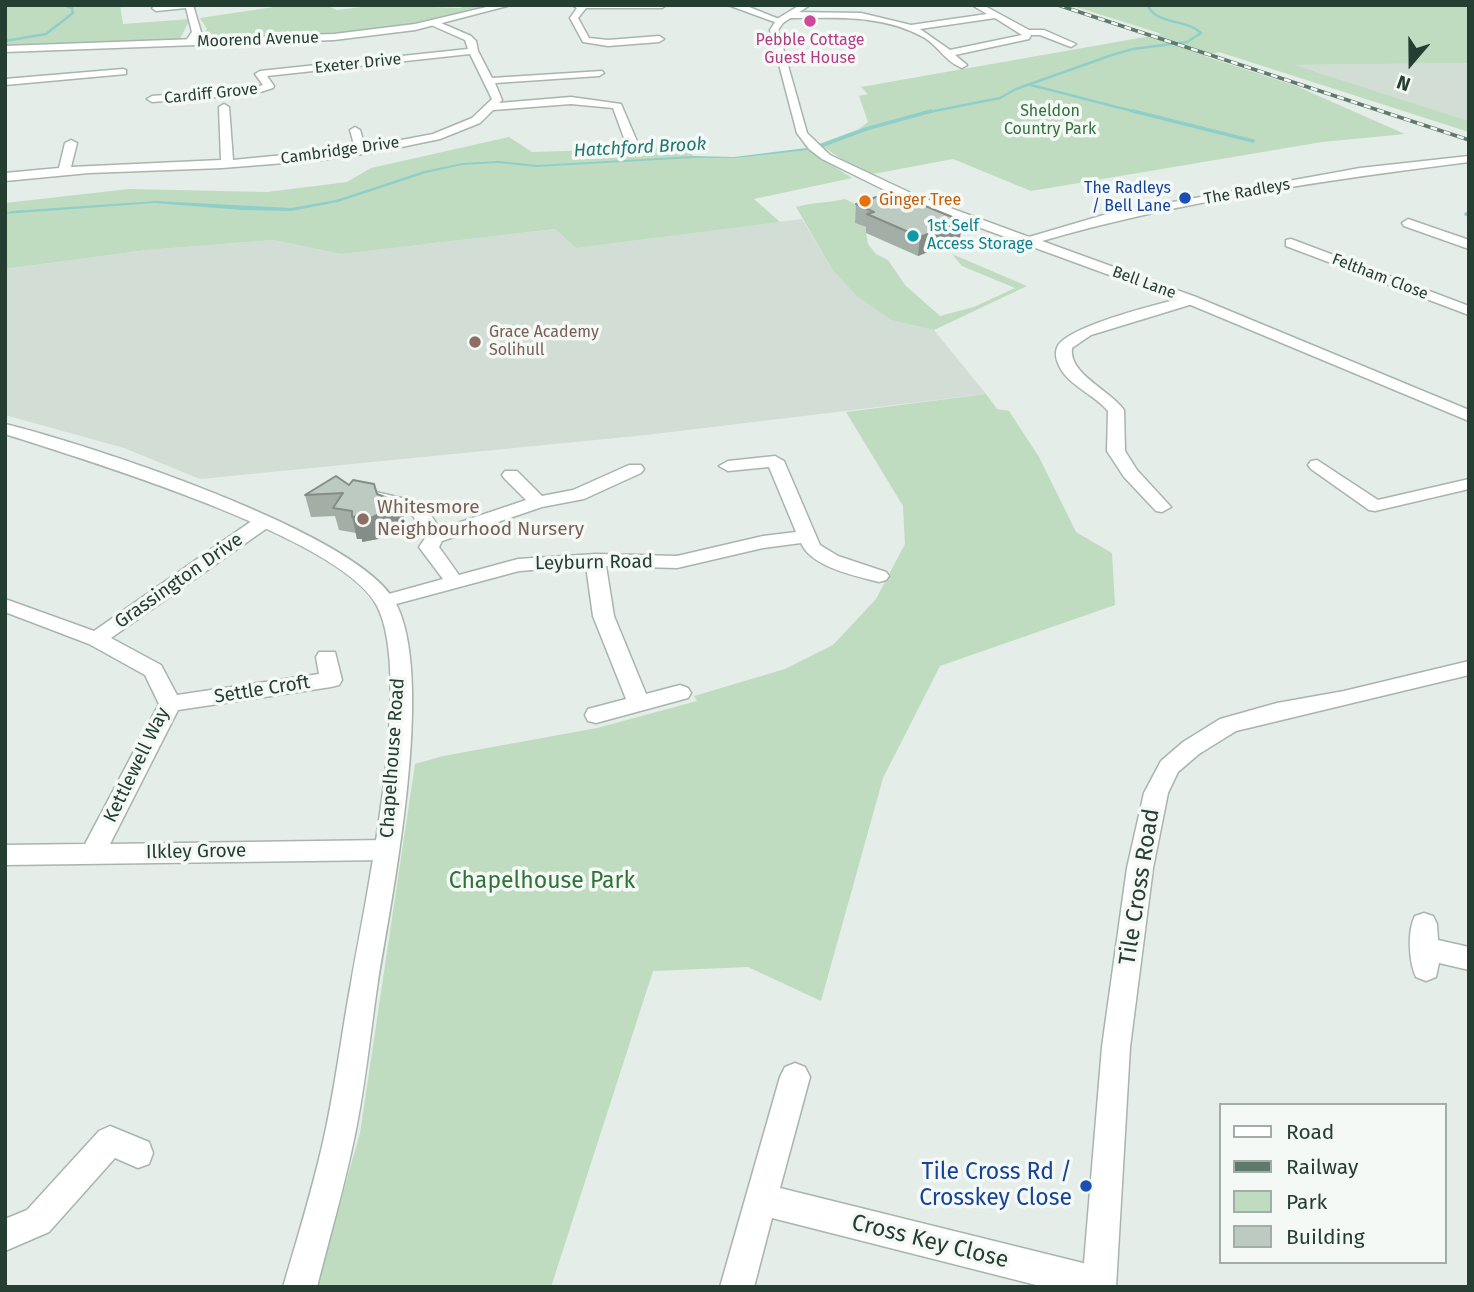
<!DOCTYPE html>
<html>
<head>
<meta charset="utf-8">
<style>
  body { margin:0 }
  #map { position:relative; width:1474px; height:1292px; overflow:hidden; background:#e4ede7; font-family:"Fira Sans",sans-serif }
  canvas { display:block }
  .frame { position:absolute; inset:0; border:7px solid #243e31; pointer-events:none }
  .legend { position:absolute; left:1219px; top:1103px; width:228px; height:161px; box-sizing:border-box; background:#f5f9f6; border:2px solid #a1aea7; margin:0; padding:9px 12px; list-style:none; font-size:21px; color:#243e31 }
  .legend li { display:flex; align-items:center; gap:14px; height:35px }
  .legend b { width:35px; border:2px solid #a1aea7 }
  .north { position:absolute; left:1376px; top:28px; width:70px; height:70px; -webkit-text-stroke:5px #f5f9f6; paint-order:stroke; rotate:200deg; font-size:19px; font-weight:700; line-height:28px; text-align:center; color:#243e31 }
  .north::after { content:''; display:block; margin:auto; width:24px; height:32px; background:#243e31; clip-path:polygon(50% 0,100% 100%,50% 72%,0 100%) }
</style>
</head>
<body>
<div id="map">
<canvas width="1474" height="1292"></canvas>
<div class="frame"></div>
<ul class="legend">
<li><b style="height:9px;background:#fff"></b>Road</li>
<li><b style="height:9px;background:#5f796c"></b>Railway</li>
<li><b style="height:19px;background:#bfdcc0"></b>Park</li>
<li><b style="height:19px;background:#bdcac2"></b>Building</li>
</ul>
<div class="north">N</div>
</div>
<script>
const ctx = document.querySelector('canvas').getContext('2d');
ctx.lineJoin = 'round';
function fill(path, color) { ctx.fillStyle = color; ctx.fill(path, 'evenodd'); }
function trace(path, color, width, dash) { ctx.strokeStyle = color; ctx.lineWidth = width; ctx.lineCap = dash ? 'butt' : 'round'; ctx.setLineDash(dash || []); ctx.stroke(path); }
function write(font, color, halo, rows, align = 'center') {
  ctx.font = font + ' "Fira Sans",sans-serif'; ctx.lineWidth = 7; ctx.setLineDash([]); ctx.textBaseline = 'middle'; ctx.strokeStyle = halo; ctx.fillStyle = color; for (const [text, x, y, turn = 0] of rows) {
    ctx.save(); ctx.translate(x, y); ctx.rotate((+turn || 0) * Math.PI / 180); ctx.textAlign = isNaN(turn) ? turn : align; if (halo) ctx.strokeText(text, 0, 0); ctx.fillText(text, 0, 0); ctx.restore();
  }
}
fill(new Path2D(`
  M1469 63V121L1291 65Z
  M802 219 832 269 891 320 934 330 986 394 646 435 200 479 124 448 5 415V269L147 250 273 240 341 254 555 229 576 248Z`), '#d2ddd6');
fill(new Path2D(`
  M5 5H120L123 24 190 19 180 39 5 46Z
  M287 5H325L337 10 378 5 460 8 466 5H496L372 32 318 37 201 38 207 29 200 18Z
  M1070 5H1469V63L1294 65 1469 121V132L1219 52 1204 56 1296 86 1405 134 1322 142 1031 191 953 159 873 174 846 162 819 144 859 129 868 122 859 96 868 94 861 87 1162 34Z
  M509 137 532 152 691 147 692 155 696 157 733 158 807 149 852 178 754 199 780 222 576 248 555 229 341 254 273 240 147 250 5 269V203L129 189 267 192 347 182 371 168Z
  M845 199 857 205 856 223 873 230 866 233 868 244 876 254 888 260 905 285 940 316 974 307 1015 288 962 266 952 254 1027 286 934 330 891 320 857 296 832 269 796 207C813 202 828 203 845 199Z
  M986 394 997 409 1009 411 1039 457 1076 532 1112 553 1115 605 940 666 883 778 821 1001 748 967 653 971 551 1287H316L360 1133 415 764 443 756 597 728 697 701 694 696 785 669 833 645 876 599 905 544 903 506 846 412Z`), '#bfdcc0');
fill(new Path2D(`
  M806 148 808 150 736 158H694L536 167 498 163 462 165 426 173 338 202 291 211 242 210 155 203 5 214 11 211 156 201 291 208 336 200 424 171 463 163 499 161 537 165 694 156 734 157Z`), '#90ceca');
trace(new Path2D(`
  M5 41 46 34 73 13 72 8 64 5
  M1031 85 1140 113
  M924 113 1000 98 1016 89 1112 55 1133 49 1187 42 1201 33C1185 18 1158 26 1147 5`), '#90ceca', 2.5);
trace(new Path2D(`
  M1133 111 1253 141
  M815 148 866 129 931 111
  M1466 214 1469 215`), '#90ceca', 3.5);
const minor = new Path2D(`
  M158 5H193L201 32 193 44 185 42 192 32 186 8 156 11 152 8Z
  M572 5H666L662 8H586L578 18 589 38 608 40 659 36 664 39 659 42 608 46 583 42 570 18 577 8Z
  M728 5H744L784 21 780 24Z
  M972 5H983L1029 30H1044L1076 44 1071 47 1040 35H1031L1029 39 955 55 967 65 962 68C945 61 940 48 925 38 883 14 837 18 790 18L786 15 790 12 861 13 911 25 987 14ZM995 18 1022 35 950 50 920 29Z
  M434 20 471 36 476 41 478 51 492 78 602 71 604 73 599 76 495 83 502 100 499 103 571 97 621 104 639 146 633 149 627 146 613 108 571 104 493 110 480 123 440 139 382 151 322 160 222 168 89 173 5 181V173L59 168 65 143 71 140 77 143 71 167 221 160 219 107 224 104 229 107 233 160 355 148 350 130 355 127 360 130 365 147 433 134 472 118 492 99 470 54 267 76 274 86 273 88 254 94 152 102 147 99 152 96 253 88 263 85 255 74 260 71 468 49 465 40 431 25V21Z
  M123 69 126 70V74L5 85V79Z
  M1408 219 1469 240V249L1404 226 1402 223Z
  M1291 239 1469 306V315L1286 246V240Z
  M1191 296 1196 297V303L1091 335 1072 348C1068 374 1110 390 1124 410L1125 451 1137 470 1171 507 1162 512 1156 511 1124 477 1107 451 1108 411C1094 394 1065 384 1058 363 1055 357 1055 348 1060 343 1079 323 1162 303 1191 296Z
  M775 456 784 461 820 545 838 556 886 572 889 576 886 580 879 582C856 576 811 567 801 543L763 548 677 568 606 566 614 616 646 694 680 685 688 688 691 693 688 698 596 723 588 721 585 715 588 709 626 699 593 616 586 566 519 571 385 607 378 605 375 601 378 597 443 579 419 547 426 537 410 511 357 498 354 494 357 490 363 489 423 503 440 529 526 500 505 479 502 475 505 471H517L542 496 573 490 629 465H641L644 469 641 473 584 499 542 507 442 541 439 547 459 575 518 559 596 554 677 556 763 536 796 532 769 467 728 471 719 466 728 461Z
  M1317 460 1378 500 1469 479V489L1375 511 1369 510 1311 469 1308 465 1311 461Z
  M263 516 272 522 270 526 111 638 161 665 177 695 319 674 316 657 319 652H335L342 680 339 685 331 687 178 710 110 844 386 840 395 843 398 850 395 857 386 860 5 865V845L85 844 159 704 145 675 89 644 5 612V599L94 631 256 518Z
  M1424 913 1433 916 1437 924 1438 940 1469 947V970L1439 963 1436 977 1426 981 1416 977C1409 962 1407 931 1415 916Z
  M795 1063 805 1067 810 1077 780 1188 1099 1267 1111 1272 1115 1287H1044L772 1218 754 1287H720L780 1077 785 1067Z
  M110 1126 149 1142 153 1153 149 1164 138 1168 115 1158 49 1232 5 1251V1219L27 1210 99 1131Z`);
const tertiary = new Path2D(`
  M495 5H511L415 30 334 40 5 52V46L334 34 415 24Z
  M800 5H810L783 23 778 30 807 133 830 155 915 195 1029 237 1107 214 1360 168 1469 156V162C1326 180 1180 201 1042 241L1196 297 1469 410V421L1186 303 907 201 822 159 809 149 797 133 770 30 777 19Z
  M5 424C87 444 354 531 394 600 437 673 392 895 378 981 370 1035 365 1090 353 1144 343 1192 329 1239 317 1287H283C297 1239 312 1191 323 1142 335 1090 341 1036 351 983 365 901 415 674 376 604 338 536 83 459 5 434Z
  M1469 661V675L1236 731 1199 754 1178 772 1168 793 1153 868 1130 1047 1116 1287H1082L1102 1047 1127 868 1144 793 1161 761 1183 742 1220 719 1277 703 1344 691Z`);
trace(minor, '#a7b5ad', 3);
trace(tertiary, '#a7b5ad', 3);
fill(minor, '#fff');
fill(tertiary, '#fff');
const rail = new Path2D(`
  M1058 5 1469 140`);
trace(rail, '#5f796c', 3.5);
trace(rail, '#f5f9f6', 2.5, [7]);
fill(new Path2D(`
  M856 204 960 239 918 256 866 233V227L855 223Z
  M349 485 406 526 378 539 362 542V539H357L356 533 339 530 335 516 311 517 305 495Z`), '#a3aea7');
fill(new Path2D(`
  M962 221 960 239 918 256 920 237Z
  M401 503 406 526 378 539 362 542V539H357L352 517Z`), '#848d88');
const building = new Path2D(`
  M891 192 962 221 920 237 867 214 874 212 856 204Z
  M336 476 349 485 353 480 374 484 377 494 401 503 373 517 357 520V516L352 517V511L333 508 343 493 305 495Z`);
fill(building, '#bdcac2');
trace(building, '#848d88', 2);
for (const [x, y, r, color] of [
  [810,21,7,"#d1479c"],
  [1185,198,7,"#1a4fb4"],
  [865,201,7,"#e8710a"],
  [913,236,7,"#0f9aa8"],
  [475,342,7,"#8d6e63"],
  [363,519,7,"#8d6e63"],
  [1086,1186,7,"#1a4fb4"]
]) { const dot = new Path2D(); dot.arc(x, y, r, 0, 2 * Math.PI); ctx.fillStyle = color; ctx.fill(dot); trace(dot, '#f5f9f6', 2.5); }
write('16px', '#243e31', '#f5f9f6', [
  ["Moorend Avenue",258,40,-2],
  ["Exeter Drive",358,64,-6],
  ["Cardiff Grove",211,94,-6],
  ["Cambridge Drive",340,151,-8],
  ["The Radleys",1247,192,-10],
  ["Feltham Close",1380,277,21],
  ["Bell Lane",1144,283,20]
]);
write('16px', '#b23c85', '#f5f9f6', [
  ["Pebble Cottage",810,41],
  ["Guest House",810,59]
]);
write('16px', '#31723b', '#f5f9f6', [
  ["Sheldon",1050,112],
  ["Country Park",1050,130]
]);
write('16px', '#164399', '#f5f9f6', [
  ["The Radleys",1171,189],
  ["/ Bell Lane",1171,207]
], 'right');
write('16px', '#c56008', '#f5f9f6', [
  ["Ginger Tree",879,201]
], 'left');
write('16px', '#0d838f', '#f5f9f6', [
  ["1st Self",927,227],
  ["Access Storage",927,245]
], 'left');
write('16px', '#785e54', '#f5f9f6', [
  ["Grace Academy",489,333],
  ["Solihull",489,351]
], 'left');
write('italic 18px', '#227671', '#f5f9f6', [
  ["Hatchford Brook",640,148,-3]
]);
write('19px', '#785e54', '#f5f9f6', [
  ["Whitesmore",377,508],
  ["Neighbourhood Nursery",377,530]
], 'left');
write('19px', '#243e31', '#f5f9f6', [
  ["Leyburn Road",594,563,-1],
  ["Grassington Drive",179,581,-35],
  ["Settle Croft",262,690,-9],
  ["Chapelhouse Road",393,758,-86],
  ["Kettlewell Way",137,765,-64],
  ["Ilkley Grove",196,852,-1]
]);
write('23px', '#31723b', '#f5f9f6', [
  ["Chapelhouse Park",542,882]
]);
write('23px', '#243e31', '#f5f9f6', [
  ["Tile Cross Road",1140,887,-81],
  ["Cross Key Close",930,1242,14]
]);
write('23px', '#164399', '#f5f9f6', [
  ["Tile Cross Rd /",1072,1173],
  ["Crosskey Close",1072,1199]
], 'right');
</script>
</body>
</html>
